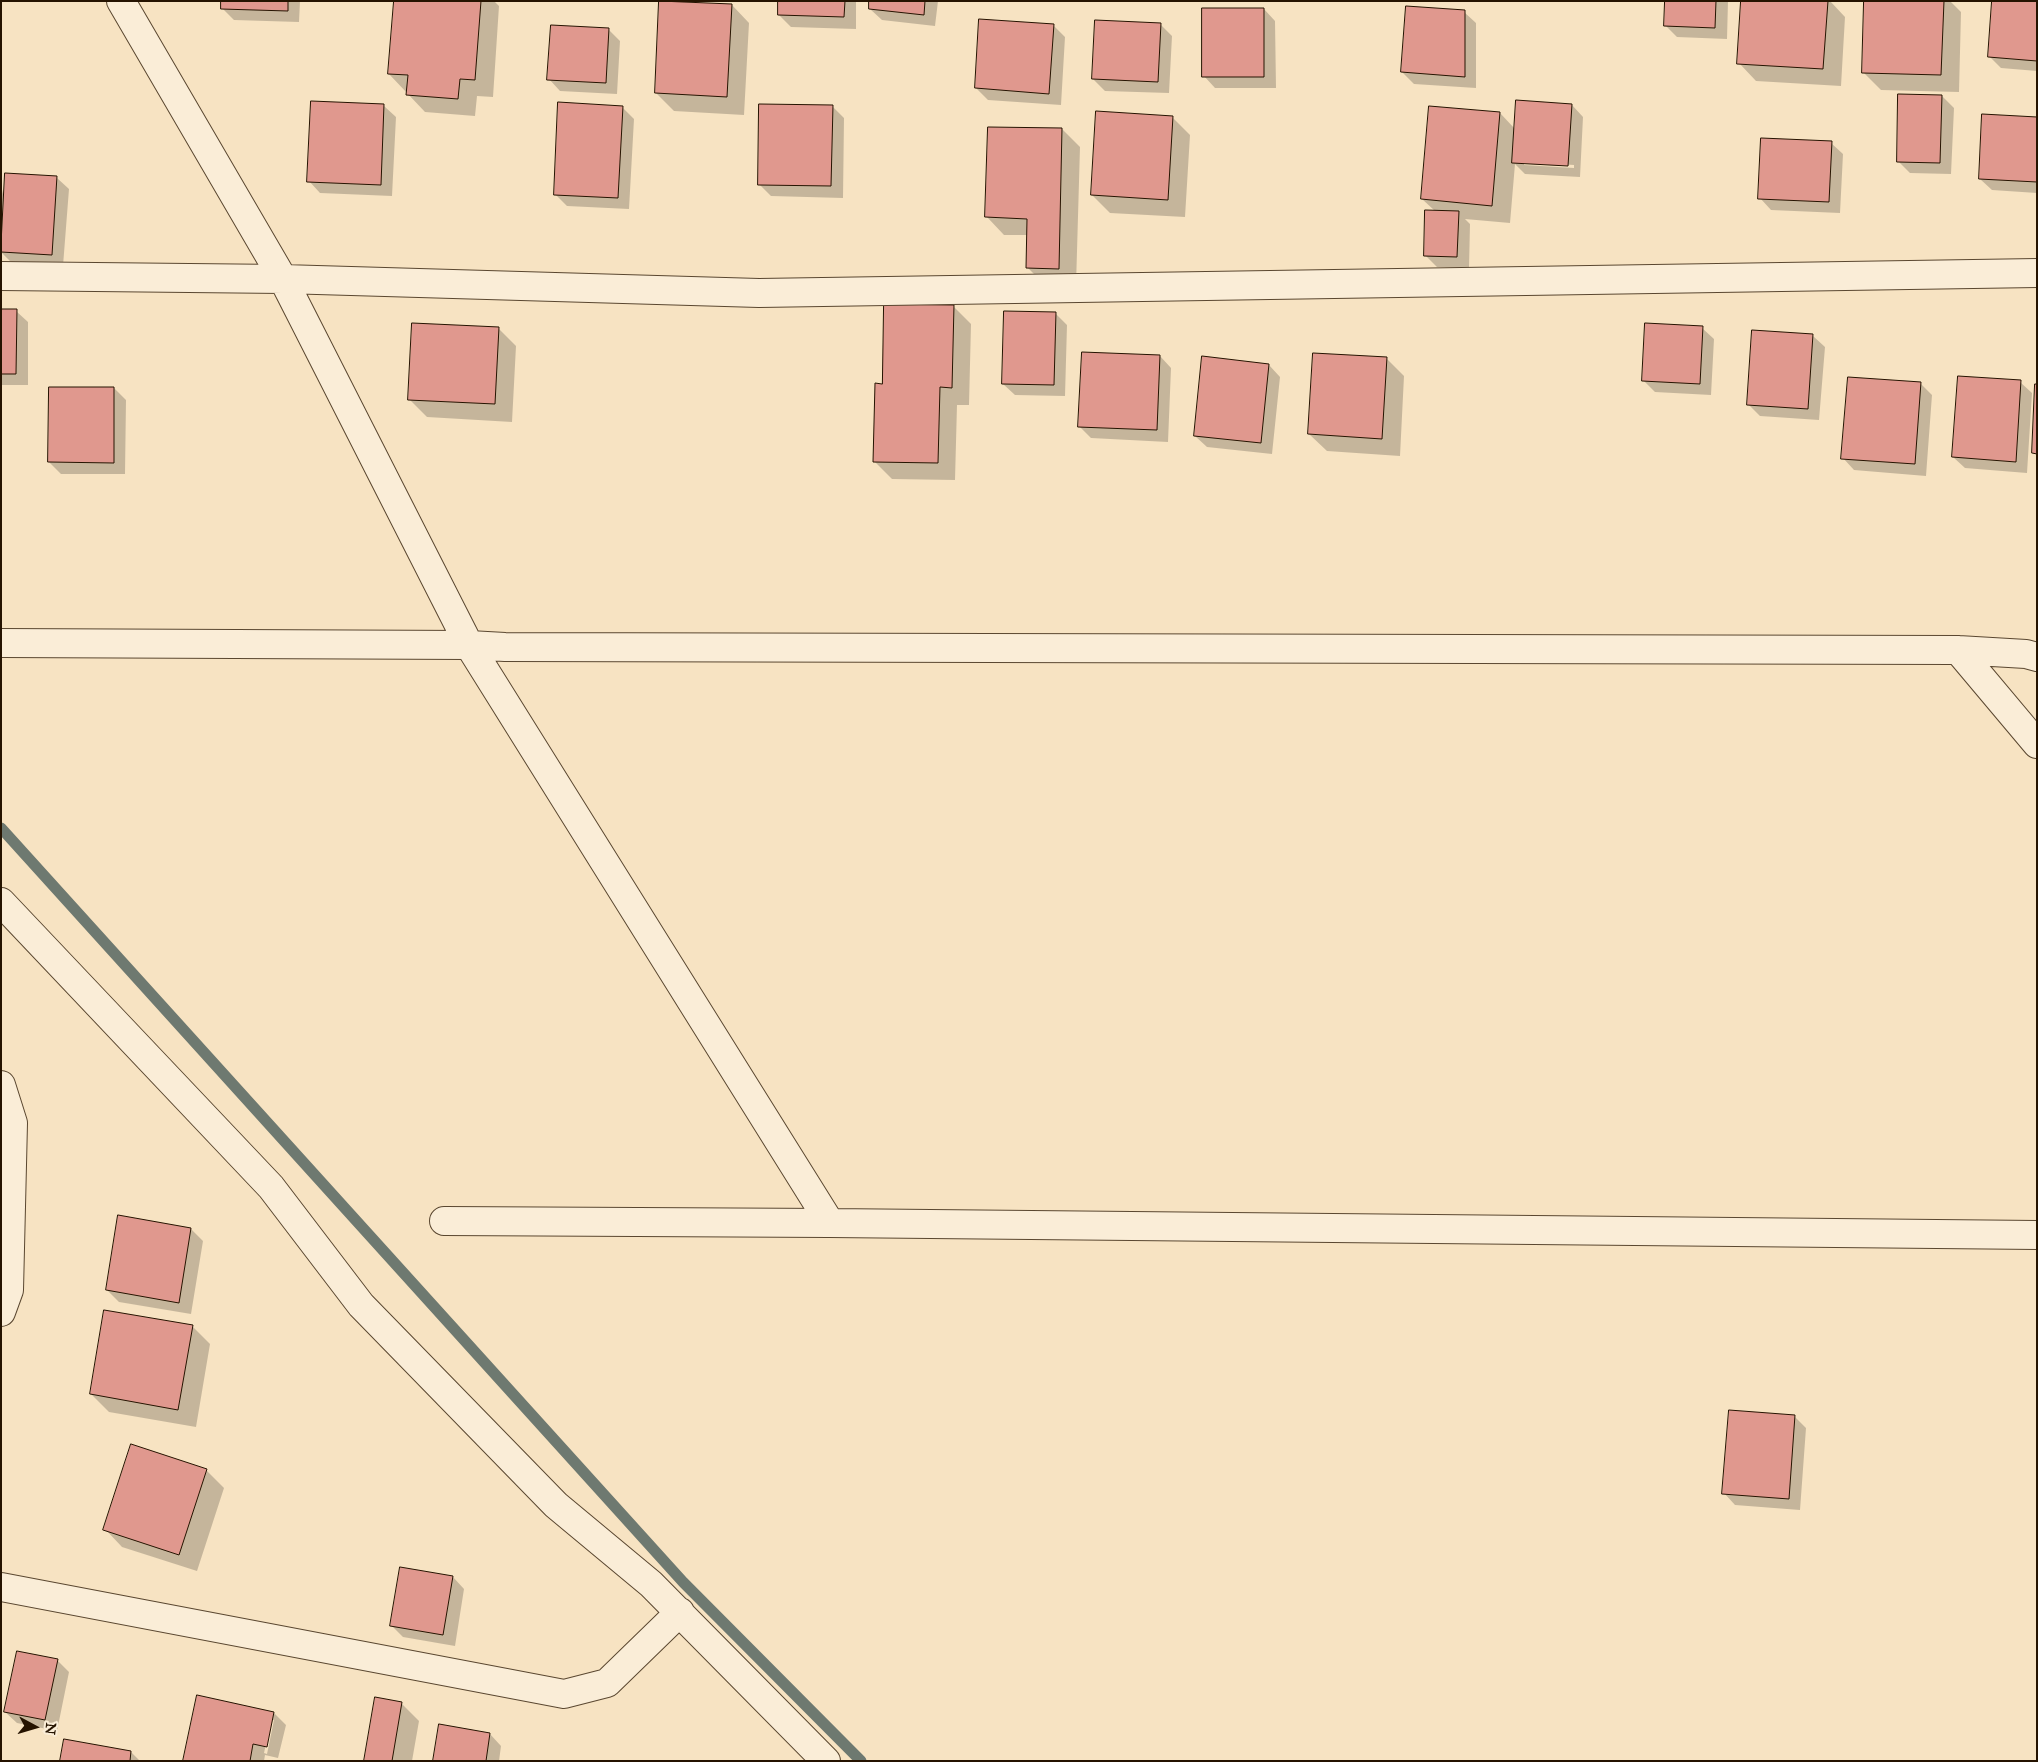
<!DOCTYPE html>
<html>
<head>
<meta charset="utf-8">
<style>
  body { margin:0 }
  #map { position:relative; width:2038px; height:1762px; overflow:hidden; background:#f7e3c2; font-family:"IM FELL Great Primer",serif }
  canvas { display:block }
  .frame { position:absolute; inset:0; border:2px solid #251300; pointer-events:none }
  .north { position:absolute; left:10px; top:1702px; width:50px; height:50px; -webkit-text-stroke:4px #faedd7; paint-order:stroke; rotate:96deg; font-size:14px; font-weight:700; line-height:20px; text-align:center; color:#251300 }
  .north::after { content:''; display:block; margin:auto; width:18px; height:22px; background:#251300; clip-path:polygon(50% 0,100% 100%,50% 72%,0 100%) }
</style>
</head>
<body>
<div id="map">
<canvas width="2038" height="1762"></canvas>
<div class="frame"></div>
<div class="north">N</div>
</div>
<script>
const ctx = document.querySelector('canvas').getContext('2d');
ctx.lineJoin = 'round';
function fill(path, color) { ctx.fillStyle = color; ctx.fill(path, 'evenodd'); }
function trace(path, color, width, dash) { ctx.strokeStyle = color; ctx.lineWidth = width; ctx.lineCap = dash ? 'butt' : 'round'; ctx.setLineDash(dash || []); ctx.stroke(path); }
fill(new Path2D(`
  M223 1H300L299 22 234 20 222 8Z
  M395 1H494L499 6 493 97 477 96 475 116 425 112 389 74Z
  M779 1H856V29L791 27 779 15Z
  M871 1H938L935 26 882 20 870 9Z
  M1666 1H1728L1727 39 1677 37 1665 25Z
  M1743 1H1830L1845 17 1841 86 1756 81 1739 63Z
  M1865 1H1950L1961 12 1959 92 1881 90 1863 72Z
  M2037 1V71L2001 68 1989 56Z
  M732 5 749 23 744 115 674 111 656 93Z
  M1264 9 1275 21 1276 88H1215L1204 76Z
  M1464 12 1476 23V88L1414 84 1402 72Z
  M1160 24 1172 36 1169 93 1105 91 1093 79Z
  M1053 25 1065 37 1061 105 988 100 976 88Z
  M609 30 620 41 617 94 560 91 549 79Z
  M1942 96 1954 108 1951 174 1910 173 1898 161Z
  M1572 105 1583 117 1580 177 1525 174 1515 164 1510 223 1465 219 1470 224 1469 268 1437 267 1425 255 1435 211 1422 199 1500 113 1515 129ZM1524 162 1574 165V168L1524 165Z
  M384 106 396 117 392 196 320 193 309 181Z
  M832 106 844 118 843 198 771 196 759 184Z
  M622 107 634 119 629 209 567 206 555 194Z
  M1172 117 1190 135 1185 217 1110 213 1092 195Z
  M2037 118V193L1992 190 1980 179Z
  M1062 129 1080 147 1076 286 1045 285 1027 267 1028 235H1004L987 217Z
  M1831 143 1843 154 1840 213 1771 210 1760 198Z
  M57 178 69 189 63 266 12 263 1 252V185L3 194H5Z
  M953 306 971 324 969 405H957L955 480 892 479 874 461 883 385Z
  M1 310 16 311 28 322V385H1Z
  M1055 313 1067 325 1065 396 1015 395 1003 384Z
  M498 328 516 346 512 422 427 417 409 399Z
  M1702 328 1714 339 1711 395 1655 392 1643 380Z
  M1813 336 1825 347 1819 420 1760 416 1748 404Z
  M1160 356 1171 368 1168 442 1091 438 1080 427Z
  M1387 359 1404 376 1400 456 1327 451 1309 434Z
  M1269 365 1280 377 1272 454 1207 447 1195 436Z
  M2020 382 2032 393 2027 473 1965 468 1953 457Z
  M1920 383 1932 395 1926 476 1854 470 1843 458Z
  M114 388 126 400 125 474H61L49 462Z
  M191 1229 203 1241 191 1314 119 1302 107 1290Z
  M192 1326 210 1344 196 1427 109 1412 91 1394Z
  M1794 1416 1806 1428 1800 1510 1735 1505 1724 1493Z
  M206 1470 224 1488 197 1571 122 1547 105 1529Z
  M453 1577 464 1589 455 1646 403 1637 392 1626Z
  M57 1660 69 1672 57 1731 17 1723 5 1712Z
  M401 1703 419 1721 412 1761H365Z
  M274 1713 286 1725 278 1758 265 1755 264 1761H185ZM271 1720H274L267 1754 264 1753Z
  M490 1734 501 1746 499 1761H434Z
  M131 1752 140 1761H62Z`), '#0003');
trace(new Path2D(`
  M1 828 683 1582 861 1761`), '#6e7970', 11);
const building = new Path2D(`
  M221 1H288V11L221 9Z
  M394 1H481L475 80 460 79 458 99 406 95 408 75 388 74Z
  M659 1 732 4 727 97 655 93Z
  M778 1H845L844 17 778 15Z
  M869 1H925L924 15 869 9Z
  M1665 1H1716L1715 28 1664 26Z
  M1741 1H1828L1823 69 1737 64Z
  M1864 1H1944L1941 75 1862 73Z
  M1992 1H2037V61L1988 57Z
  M1406 6 1465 10V77L1401 72Z
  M1202 8H1264V77H1202Z
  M979 19 1054 24 1049 94 975 88Z
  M1095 20 1161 23 1158 82 1092 79Z
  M551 25 609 28 606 83 547 80Z
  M1898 94 1942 95 1940 163 1897 162Z
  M1516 100 1572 104 1568 166 1512 163Z
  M311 101 384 104 381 185 307 182Z
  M558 102 623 106 618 198 554 195Z
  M759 104 833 105 831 186 758 185Z
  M1429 106 1500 112 1492 206 1421 199Z
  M1096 111 1173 116 1168 200 1091 195Z
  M1982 114 2037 117V182L1979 179Z
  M988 127 1062 128 1059 269 1026 268 1027 219 985 217Z
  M1761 138 1832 141 1829 202 1758 199Z
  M5 173 57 176 52 255 1 252Z
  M1425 210 1459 211 1457 257 1424 256Z
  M884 304 954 305 952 388 940 387 938 463 873 462 875 383 882 384Z
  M1 309H17L16 374H1Z
  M1004 311 1056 312 1054 385 1002 384Z
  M412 323 499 327 495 404 408 400Z
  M1645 323 1703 326 1700 384 1642 381Z
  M1752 330 1813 334 1808 409 1747 405Z
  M1082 352 1160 355 1157 430 1078 427Z
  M1313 353 1387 357 1382 439 1308 434Z
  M1202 356 1269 364 1261 443 1194 436Z
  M1958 376 2021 380 2016 462 1952 457Z
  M1848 377 1921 382 1915 464 1841 459Z
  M2035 384H2037V454L2032 453Z
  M49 387H114V463L48 462Z
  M118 1215 191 1228 179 1303 106 1290Z
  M104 1310 193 1325 178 1410 90 1394Z
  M1729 1410 1795 1415 1789 1499 1722 1494Z
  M131 1444 207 1469 179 1555 103 1530Z
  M400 1567 453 1576 443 1635 390 1626Z
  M17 1651 58 1659 45 1720 4 1712Z
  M197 1695 274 1712 267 1747 253 1744 250 1761H183Z
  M375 1697 402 1702 392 1761H364Z
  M439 1724 490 1733 486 1761H433Z
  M64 1739 131 1751 130 1761H60Z`);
fill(building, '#e0988e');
trace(building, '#251300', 1);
const minor = new Path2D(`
  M121 1 283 279 469 645 830 1223
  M1 276 283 279 759 293 2037 273
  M1 643 469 645 505 647 1958 650 2026 654 2037 657
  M1958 650 2037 744
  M1 902 271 1187 361 1305 556 1505 651 1584 826 1761
  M1 1085 13 1123 9 1290 1 1312
  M444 1221 830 1223 2037 1235
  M1 1587 564 1694 607 1683 680 1612`);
trace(minor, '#5a4730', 30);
trace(minor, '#faedd7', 28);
</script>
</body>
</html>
